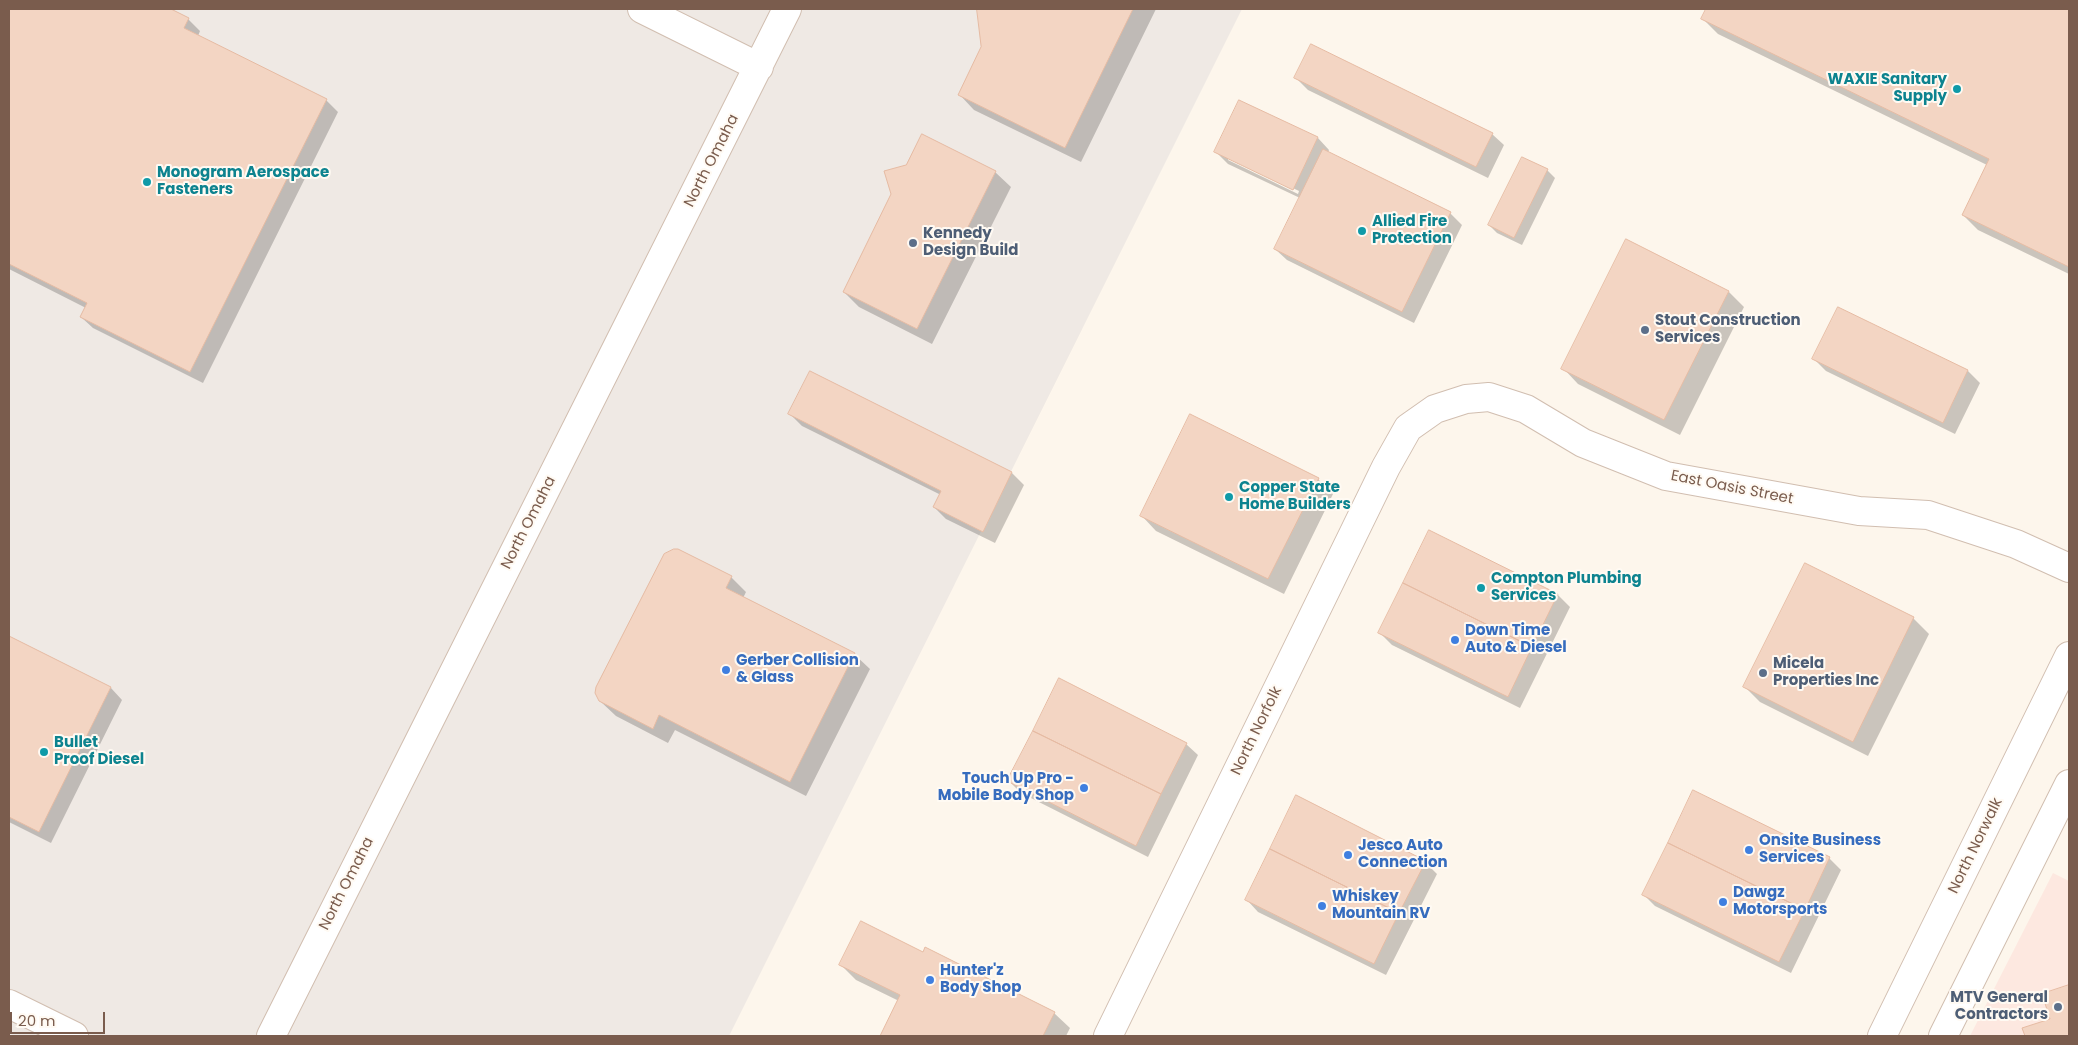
<!DOCTYPE html>
<html>
<head>
<meta charset="utf-8">
<style>
  body { margin:0 }
  #map { position:relative; width:2078px; height:1045px; overflow:hidden; background:#fdf6ec; font-family:Poppins,sans-serif }
  canvas { display:block }
  .frame { position:absolute; inset:0; border:10px solid #7a5c4d; pointer-events:none }
  .scale { position:absolute; left:10px; top:1012px; width:95px; height:22px; box-sizing:border-box; border:2px solid #7a5c4d; border-top:0; padding-left:6px; font-size:15px; line-height:18px; white-space:nowrap; color:#7a5c4d; -webkit-text-stroke:4px #fffaf3; paint-order:stroke }
</style>
</head>
<body>
<div id="map">
<canvas width="2078" height="1045"></canvas>
<div class="frame"></div>
<div class="scale">20 m</div>
</div>
<script>
const ctx = document.querySelector('canvas').getContext('2d');
ctx.lineJoin = 'round';
function fill(path, color) { ctx.fillStyle = color; ctx.fill(path, 'evenodd'); }
function trace(path, color, width, dash) { ctx.strokeStyle = color; ctx.lineWidth = width; ctx.lineCap = dash ? 'butt' : 'round'; ctx.setLineDash(dash || []); ctx.stroke(path); }
function write(font, color, halo, rows, align = 'center') {
  ctx.font = font + ' Poppins,sans-serif'; ctx.lineWidth = 4; ctx.setLineDash([]); ctx.textBaseline = 'middle'; ctx.strokeStyle = halo; ctx.fillStyle = color; for (const [text, x, y, turn = 0] of rows) {
    ctx.save(); ctx.translate(x, y); ctx.rotate((+turn || 0) * Math.PI / 180); ctx.textAlign = isNaN(turn) ? turn : align; if (halo) ctx.strokeText(text, 0, 0); ctx.fillText(text, 0, 0); ctx.restore();
  }
}
fill(new Path2D(`
  M2053 873 2069 881V1036H1970Z`), '#fde8e0');
fill(new Path2D(`
  M9 9H1242L729 1036H9Z`), '#efe9e4');
fill(new Path2D(`
  M9 9H168L188 19 200 31 198 36 326 100 338 112 203 383 93 328 81 317 86 308 9 269Z
  M978 9H1156L1081 162 974 110 959 94 983 47Z
  M1708 9H2069V274L1978 230 1963 215 1987 165 1718 34 1703 19Z
  M1296 78 1492 134 1504 145 1488 178 1308 90Z
  M1240 101 1318 138 1329 150 1328 153 1450 213 1462 225 1414 323 1287 260 1275 249 1300 198 1228 164 1216 152ZM1228 157 1299 191 1298 194 1228 160Z
  M1547 170 1555 178 1522 245 1497 233 1489 225Z
  M995 172 1011 187 932 344 859 307 844 292Z
  M1729 292 1744 307 1680 435 1578 384 1563 368Z
  M1838 308 1968 371 1980 383 1955 434 1826 371 1814 359Z
  M810 373 1012 473 1024 485 995 543 946 519 934 507 941 495 802 426 790 414Z
  M1318 479 1333 494 1284 594 1156 531 1141 515Z
  M1430 532 1558 595 1570 607 1520 708 1392 645 1380 633Z
  M678 550 731 577 746 592 743 598 854 654 870 669 806 796 675 730 668 743 616 716 600 701 665 555 669 552Z
  M1805 565 1913 618 1929 634 1868 756 1760 702 1745 687Z
  M9 637 111 688 122 700 51 843 9 822Z
  M1186 744 1198 755 1148 857 1021 793 1009 781Z
  M1829 858 1841 870 1791 973 1655 906 1643 894Z
  M1425 862 1437 874 1386 975 1258 912 1247 900Z
  M923 953 1054 1013 1070 1028 1066 1036H881L899 1001 856 980 841 965Z
  M2069 986V1036H2027L2024 1028 2052 1020 2043 995Z`), '#0003');
const building = new Path2D(`
  M9 9H171L189 18 184 28 327 99 190 372 80 317 87 303 9 264Z
  M977 9H1133L1065 148 958 95 981 47Z
  M1706 9H2069V267L1962 215 1989 159 1701 19Z
  M1311 44 1493 133 1476 167 1294 78Z
  M1239 100 1318 137 1293 190 1214 152Z
  M922 134 996 171 917 329 843 292 891 194 884 171 906 165Z
  M1323 149 1451 212 1402 312 1274 249Z
  M1522 157 1548 169 1514 238 1488 225Z
  M1626 239 1729 291 1664 420 1561 369Z
  M1838 307 1968 370 1943 423 1812 359Z
  M810 371 1012 472 983 532 933 507 941 491 788 414Z
  M1190 414 1319 478 1268 579 1140 516Z
  M1429 530 1558 594 1532 647 1403 583Z
  M674 549H678L732 576 726 588 855 653 790 782 659 715 653 729 599 701 595 693 596 687 664 554Z
  M1805 563 1914 617 1853 742 1743 687Z
  M1403 583 1532 647 1508 697 1378 633Z
  M9 636 111 687 39 832 9 817Z
  M1059 678 1187 743 1161 794 1033 731Z
  M1033 731 1161 794 1136 846 1007 781Z
  M1693 790 1830 857 1805 910 1668 843Z
  M1296 795 1426 861 1399 913 1270 849Z
  M1668 843 1805 910 1779 962 1642 895Z
  M1270 849 1399 913 1374 964 1245 900Z
  M861 921 923 952 925 947 1055 1012 1043 1036H880L900 995 839 965Z
  M2069 985V1036H2025L2022 1028 2050 1019 2042 994Z`);
fill(building, '#f3d5c3');
trace(building, '#e6bba3', 1);
const street = new Path2D(`
  M642 9 759 67
  M9 1004 74 1036
  M271 1036 787 9
  M1108 1036 1386 467 1408 428 1435 409 1466 399 1489 397 1526 409 1583 443 1666 476 1859 511 1928 515 2016 544 2069 568
  M1882 1036 2069 656
  M1943 1036 2069 784`);
trace(street, '#d1beb0', 30);
trace(street, '#fff', 28);
for (const [x, y, r, color] of [
  [1957,89,5,"#0f9aa8"],
  [147,182,5,"#0f9aa8"],
  [1362,231,5,"#0f9aa8"],
  [913,243,5,"#5c6f8a"],
  [1645,330,5,"#5c6f8a"],
  [1229,497,5,"#0f9aa8"],
  [1481,588,5,"#0f9aa8"],
  [1455,640,5,"#3f7fe0"],
  [726,670,5,"#3f7fe0"],
  [1763,673,5,"#5c6f8a"],
  [44,752,5,"#0f9aa8"],
  [1084,788,5,"#3f7fe0"],
  [1749,850,5,"#3f7fe0"],
  [1348,855,5,"#3f7fe0"],
  [1723,902,5,"#3f7fe0"],
  [1322,906,5,"#3f7fe0"],
  [930,980,5,"#3f7fe0"],
  [2058,1007,5,"#5c6f8a"]
]) { const dot = new Path2D(); dot.arc(x, y, r, 0, 2 * Math.PI); ctx.fillStyle = color; ctx.fill(dot); trace(dot, '#fffaf3', 2); }
write('bold 15px', '#0d838f', '#fffaf3', [
  ["WAXIE Sanitary",1947,80,"right"],
  ["Supply",1947,97,"right"],
  ["Monogram Aerospace",157,173],
  ["Fasteners",157,190],
  ["Allied Fire",1372,222],
  ["Protection",1372,239],
  ["Copper State",1239,488],
  ["Home Builders",1239,505],
  ["Compton Plumbing",1491,579],
  ["Services",1491,596],
  ["Bullet",54,743],
  ["Proof Diesel",54,760]
], 'left');
write('15px', '#7a5c4d', '#fffaf3', [
  ["North Omaha",712,161,-63],
  ["East Oasis Street",1732,488,11],
  ["North Omaha",529,523,-63],
  ["North Norfolk",1257,731,-64],
  ["North Norwalk",1976,846,-64],
  ["North Omaha",347,884,-63]
]);
write('bold 15px', '#4e5e75', '#fffaf3', [
  ["Kennedy",923,234],
  ["Design Build",923,251],
  ["Stout Construction",1655,321],
  ["Services",1655,338],
  ["Micela",1773,664],
  ["Properties Inc",1773,681],
  ["MTV General",2048,998,"right"],
  ["Contractors",2048,1015,"right"]
], 'left');
write('bold 15px', '#366cbe', '#fffaf3', [
  ["Down Time",1465,631],
  ["Auto & Diesel",1465,648],
  ["Gerber Collision",736,661],
  ["& Glass",736,678],
  ["Touch Up Pro -",1074,779,"right"],
  ["Mobile Body Shop",1074,796,"right"],
  ["Onsite Business",1759,841],
  ["Services",1759,858],
  ["Jesco Auto",1358,846],
  ["Connection",1358,863],
  ["Dawgz",1733,893],
  ["Motorsports",1733,910],
  ["Whiskey",1332,897],
  ["Mountain RV",1332,914],
  ["Hunter'z",940,971],
  ["Body Shop",940,988]
], 'left');
</script>
</body>
</html>
